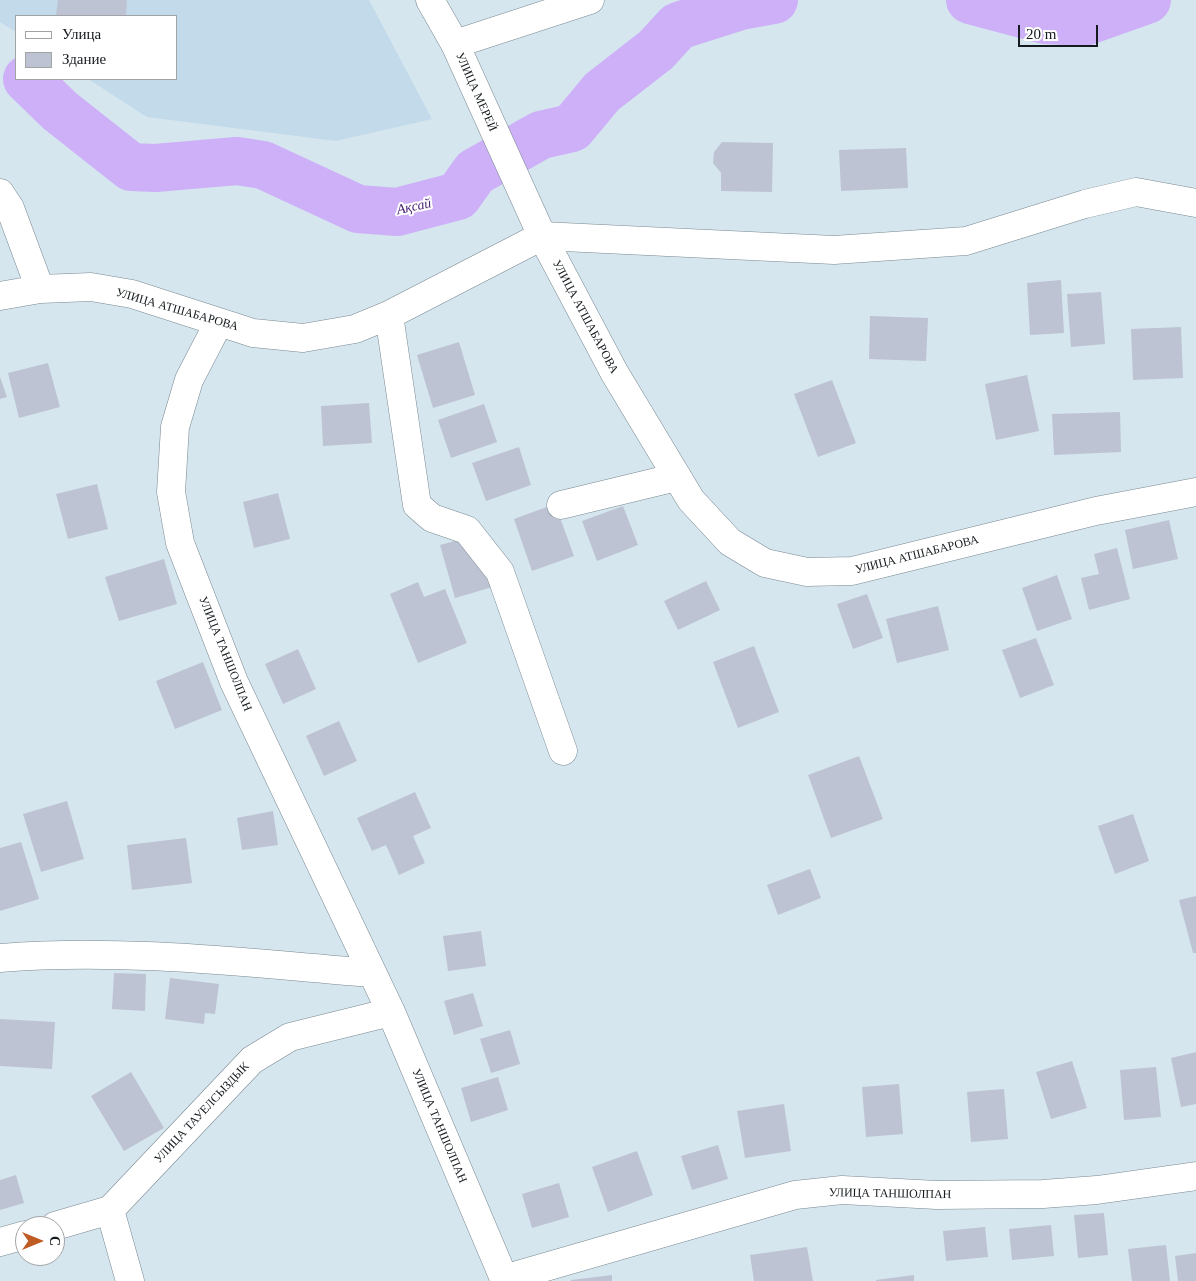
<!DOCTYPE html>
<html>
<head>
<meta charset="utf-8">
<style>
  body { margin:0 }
  #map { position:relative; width:1196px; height:1281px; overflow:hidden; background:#d5e6ef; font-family:"Times New Roman",serif }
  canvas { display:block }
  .legend { position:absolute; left:15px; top:15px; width:162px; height:65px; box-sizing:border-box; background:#fff; border:1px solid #a1a3a5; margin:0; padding:6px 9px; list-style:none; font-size:15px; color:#141a1d }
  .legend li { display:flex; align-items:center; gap:10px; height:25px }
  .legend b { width:25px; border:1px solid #a1a3a5 }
  .north { position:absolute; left:15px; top:1216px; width:50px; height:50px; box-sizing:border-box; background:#fff; border:1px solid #a1a3a5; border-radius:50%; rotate:90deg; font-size:14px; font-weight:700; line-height:20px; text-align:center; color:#141a1d }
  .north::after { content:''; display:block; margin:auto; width:18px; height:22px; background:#bf5c23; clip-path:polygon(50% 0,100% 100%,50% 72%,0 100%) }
  .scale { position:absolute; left:1018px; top:25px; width:80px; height:22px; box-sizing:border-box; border:2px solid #141a1d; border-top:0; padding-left:6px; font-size:15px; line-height:18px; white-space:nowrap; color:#141a1d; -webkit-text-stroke:4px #fff; paint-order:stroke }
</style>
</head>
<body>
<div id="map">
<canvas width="1196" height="1281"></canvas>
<ul class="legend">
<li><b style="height:6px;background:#fff"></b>Улица</li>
<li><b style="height:14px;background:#bdc3d3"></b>Здание</li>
</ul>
<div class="north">С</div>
<div class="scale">20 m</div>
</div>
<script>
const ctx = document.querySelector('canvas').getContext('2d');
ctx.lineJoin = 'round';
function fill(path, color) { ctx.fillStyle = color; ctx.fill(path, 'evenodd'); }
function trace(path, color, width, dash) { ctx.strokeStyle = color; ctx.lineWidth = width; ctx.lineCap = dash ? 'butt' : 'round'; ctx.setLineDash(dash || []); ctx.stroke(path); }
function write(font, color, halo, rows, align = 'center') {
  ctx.font = font + ' "Times New Roman",serif'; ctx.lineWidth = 4; ctx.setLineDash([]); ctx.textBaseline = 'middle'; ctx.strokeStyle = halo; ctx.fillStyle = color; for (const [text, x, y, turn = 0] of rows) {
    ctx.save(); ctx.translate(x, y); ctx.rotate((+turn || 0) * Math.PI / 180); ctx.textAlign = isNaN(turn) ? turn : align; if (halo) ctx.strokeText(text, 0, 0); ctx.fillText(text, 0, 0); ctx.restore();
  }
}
fill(new Path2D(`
  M0 0H369L432 119 336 141 147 117 88 79H176V16H16V32L0 22Z`), '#c2dae9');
trace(new Path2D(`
  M970 0 1045 20 1085 22 1147 0
  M27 79 60 111 131 167 155 168 237 161 263 165 358 209 397 212 458 196 475 172 541 135 572 128 602 92 656 50 678 26 741 6 774 0`), '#cdb0f7', 48);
fill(new Path2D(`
  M58 0H127L126 16H56Z
  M722 142 773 143 772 192 721 191V173L713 163 714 152Z
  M906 148 908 188 841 191 839 150Z
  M1061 280 1064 333 1030 335 1027 283Z
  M1101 292 1105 344 1071 347 1067 294Z
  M870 316 928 318 926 361 869 359Z
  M1181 327 1183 378 1133 380 1131 329Z
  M459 342 475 395 433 408 417 355Z
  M48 363 60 407 19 418 8 373Z
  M1027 375 1039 431 996 440 985 384Z
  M0 377 7 397 0 399Z
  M832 380 856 443 818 457 794 394Z
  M369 403 372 443 323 446 321 406Z
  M484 404 497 442 451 458 438 420Z
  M1120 412 1121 452 1054 455 1052 414Z
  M519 447 531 485 486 501 472 463Z
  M97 484 108 529 68 539 56 494Z
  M278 493 290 539 254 548 243 502Z
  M555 504 574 556 532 571 514 519Z
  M623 506 638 545 597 561 582 521Z
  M1169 520 1178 559 1133 569 1125 530Z
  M466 538 473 562 488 558 496 586 455 598 440 545Z
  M1117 548 1130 599 1089 610 1081 578 1099 574 1094 554Z
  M164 559 177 604 119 621 105 577Z
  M1057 575 1072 619 1037 631 1022 588Z
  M706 581 720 610 678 630 664 601Z
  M418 582 424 597 445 589 467 643 418 663 390 594Z
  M867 594 883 638 853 649 837 604Z
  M938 606 949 650 897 663 886 619Z
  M1036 638 1054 685 1020 698 1002 650Z
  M754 646 779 712 738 728 713 662Z
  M298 649 316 689 283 704 265 664Z
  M203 662 222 710 175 729 156 681Z
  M339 721 357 761 324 776 306 736Z
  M859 756 883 819 831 838 808 775Z
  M415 792 431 828 413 836 425 863 399 875 386 845 372 851 357 818Z
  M67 801 84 859 41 872 23 814Z
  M273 811 278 845 242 850 237 818Z
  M1133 814 1149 861 1115 874 1098 826Z
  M186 838 192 883 132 890 127 845Z
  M21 842 39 899 0 911V848Z
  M810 869 821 898 778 915 767 885Z
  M1196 896V953H1193L1179 900Z
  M481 931 486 966 448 971 443 936Z
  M114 973 146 974 145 1011 112 1009Z
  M170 978 219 984 215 1014 205 1013 204 1024 165 1019Z
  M473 993 483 1026 454 1035 444 1001Z
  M0 1019 55 1022 52 1069 0 1066Z
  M510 1030 520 1064 491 1073 480 1039Z
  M1196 1052V1104L1181 1107 1171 1058Z
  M1072 1061 1087 1108 1051 1119 1036 1072Z
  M1156 1067 1161 1117 1124 1120 1120 1070Z
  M131 1072 164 1128 124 1151 91 1096Z
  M498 1077 508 1110 471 1122 461 1088Z
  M899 1084 903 1134 866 1137 862 1087Z
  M1004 1089 1008 1139 971 1142 967 1092Z
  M784 1104 791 1151 745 1158 737 1111Z
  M718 1145 728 1179 692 1190 681 1156Z
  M637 1151 653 1195 608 1212 592 1167Z
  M16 1175 24 1203 0 1210V1180Z
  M559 1183 569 1217 532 1228 522 1194Z
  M1104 1213 1108 1255 1078 1258 1074 1215Z
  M1051 1225 1054 1256 1012 1260 1009 1229Z
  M985 1227 988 1257 946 1261 943 1231Z
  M1166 1245 1170 1281H1132L1128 1249Z
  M807 1247 813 1281H754L750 1255Z
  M1196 1253V1281H1178L1175 1256Z
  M612 1275V1281H571V1280Z
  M914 1275V1281H876V1280Z`), '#bdc3d3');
const minor = new Path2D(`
  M455 44 590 0
  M0 193 10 208 40 289
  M0 296 40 289 91 287 132 294 253 333 303 338 355 329 389 315 542 236 834 250 966 241 1085 204 1136 192 1196 203
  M389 315 417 505 432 518 467 530 500 572 563 751
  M219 322 189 380 175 427 171 492 180 543 234 682 391 1012 505 1281
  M561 505 677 477
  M0 958C124 948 248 963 372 973
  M110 1210 130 1281
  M55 1226 110 1210 252 1060 290 1037 391 1012
  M0 1242 25 1235
  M504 1279 795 1195 842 1190 937 1195 1043 1194 1097 1190 1196 1176`);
const major = new Path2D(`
  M430 0 455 44 542 236 614 372 691 500 730 542 765 563 807 572 852 571 1096 511 1196 492`);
trace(minor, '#798891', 29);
trace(major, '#798891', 29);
trace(minor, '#fff', 28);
trace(major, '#fff', 28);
write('12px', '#141a1d', '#fff', [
  ["УЛИЦА МЕРЕЙ",476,92,66],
  ["УЛИЦА АТШАБАРОВА",177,310,16],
  ["УЛИЦА АТШАБАРОВА",585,317,62],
  ["УЛИЦА АТШАБАРОВА",917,555,-14],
  ["УЛИЦА ТАНШОЛПАН",225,654,68],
  ["УЛИЦА ТАУЕЛСЫЗДЫК",202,1113,-47],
  ["УЛИЦА ТАНШОЛПАН",439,1126,67],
  ["УЛИЦА ТАНШОЛПАН",890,1194,1]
]);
write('italic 14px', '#4b2475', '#fff', [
  ["Ақсай",414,207,-12]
]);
</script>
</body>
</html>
